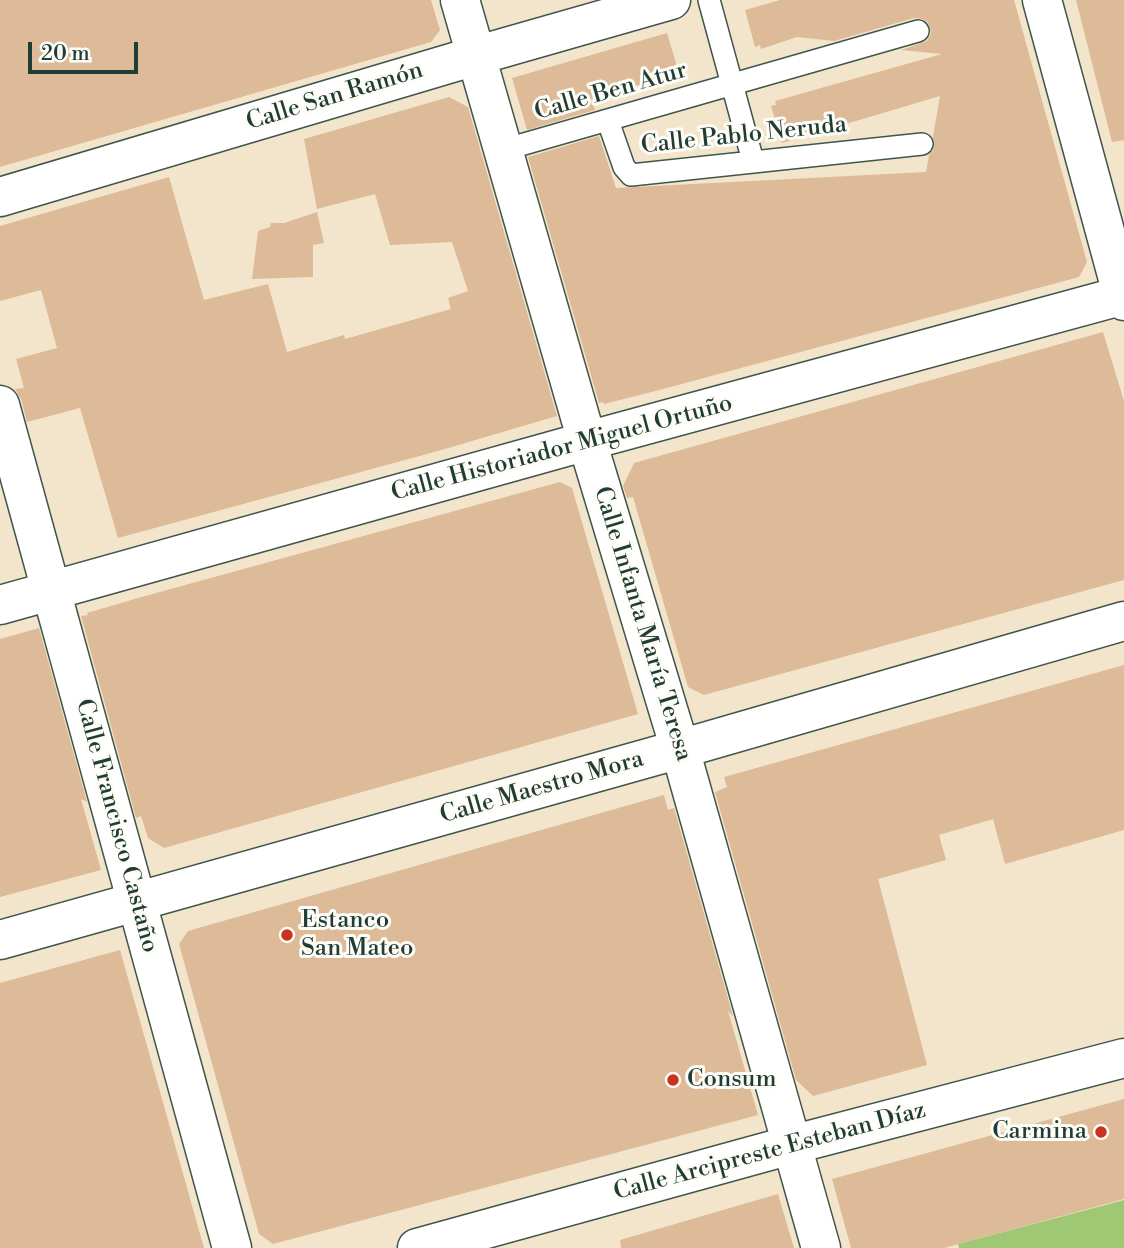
<!DOCTYPE html>
<html>
<head>
<meta charset="utf-8">
<style>
  body { margin:0 }
  #map { position:relative; width:1124px; height:1248px; overflow:hidden; background:#f3e5cb; font-family:"Libre Bodoni",serif }
  canvas { display:block }
  .scale { position:absolute; left:28px; top:42px; width:110px; height:32px; box-sizing:border-box; border:4px solid #1f3d34; border-top:0; padding-left:9px; font-size:21px; line-height:24px; white-space:nowrap; color:#1f3d34; -webkit-text-stroke:5px #fdfcf7; paint-order:stroke }
</style>
</head>
<body>
<div id="map">
<canvas width="1124" height="1248"></canvas>
<div class="scale">20 m</div>
</div>
<script>
const ctx = document.querySelector('canvas').getContext('2d');
ctx.lineJoin = 'round';
function fill(path, color) { ctx.fillStyle = color; ctx.fill(path, 'evenodd'); }
function trace(path, color, width, dash) { ctx.strokeStyle = color; ctx.lineWidth = width; ctx.lineCap = dash ? 'butt' : 'round'; ctx.setLineDash(dash || []); ctx.stroke(path); }
function write(font, color, halo, rows, align = 'center') {
  ctx.font = font + ' "Libre Bodoni",serif'; ctx.lineWidth = 6; ctx.setLineDash([]); ctx.textBaseline = 'middle'; ctx.strokeStyle = halo; ctx.fillStyle = color; for (const [text, x, y, turn = 0] of rows) {
    ctx.save(); ctx.translate(x, y); ctx.rotate((+turn || 0) * Math.PI / 180); ctx.textAlign = isNaN(turn) ? turn : align; if (halo) ctx.strokeText(text, 0, 0); ctx.fillText(text, 0, 0); ctx.restore();
  }
}
fill(new Path2D(`
  M1124 1200V1248H959L958 1244Z`), '#9ec874');
fill(new Path2D(`
  M0 0H431L440 30 431 42 0 167Z
  M780 0H1014L1087 262 1079 277 663 389 604 404 603 402 599 403 528 157 599 136 616 188 926 172 929 155 934 149 933 136 940 96 782 143 771 106 776 105 775 101 942 54 901 50 927 41 931 33 928 22 922 19 914 18 834 41 797 37 761 49 760 45 755 47 745 10Z
  M1076 0H1124V140L1112 142Z
  M667 33 678 70 674 71V75L591 99 595 110 527 130 512 78Z
  M449 97 468 107 557 416 438 451 118 538 80 408 27 422 21 399 15 389 24 388 16 359 57 348 41 290 0 301V226L169 177 204 300 268 284 287 352 344 335 345 339 451 309 448 298 468 291 452 242 390 245 375 194 317 209 304 139Z
  M317 212 324 243 313 245V277L252 279 258 231 270 227 271 223H284Z
  M1103 332 1124 401V580L704 695 688 687 633 497 627 498 623 486 634 463Z
  M560 482 572 488 638 714 164 848 148 838 141 816 136 818 81 616 88 615 87 613 138 598Z
  M39 628 87 802 81 799 101 870 0 897V639Z
  M1124 665V830L1005 864 993 819 939 835 946 860 878 879 927 1065 813 1096 796 1080 715 792 727 787 724 777Z
  M664 795 668 810 674 808 733 1016 728 1011 758 1115 273 1244 259 1234 179 944 188 931Z
  M120 950 204 1248H0V983Z
  M1124 1099V1199L944 1248H851L832 1179Z
  M778 1194 794 1248H621L620 1240Z`), '#ddba98');
const lane = new Path2D(`
  M709 0 753 161
  M608 121 624 167 631 175 922 144
  M503 150 918 31`);
const street = new Path2D(`
  M460 0 587 441 680 749 821 1248
  M1042 0 1124 301
  M0 197 475 56 671 0
  M0 405 232 1248
  M0 605 587 441 1124 295
  M0 940 680 749 1124 621
  M417 1248 791 1145 1124 1058`);
trace(lane, '#3f564b', 24);
trace(street, '#3f564b', 41);
trace(lane, '#fff', 21);
trace(street, '#fff', 38);
for (const [x, y, r, color] of [
  [287,935,7,"#c8321e"],
  [673,1080,7,"#c8321e"],
  [1101,1132,7,"#c8321e"]
]) { const dot = new Path2D(); dot.arc(x, y, r, 0, 2 * Math.PI); ctx.fillStyle = color; ctx.fill(dot); trace(dot, '#fdfcf7', 2.5); }
write('24px', '#1f3d34', '#fdfcf7', [
  ["Calle Ben Atur",611,92,-16],
  ["Calle San Ramón",335,97,-17],
  ["Calle Pablo Neruda",744,136,-6],
  ["Calle Historiador Miguel Ortuño",562,449,-15],
  ["Calle Infanta María Teresa",642,624,73],
  ["Calle Maestro Mora",542,788,-16],
  ["Calle Francisco Castaño",116,826,75],
  ["Calle Arcipreste Esteban Díaz",770,1152,-15]
]);
write('24px', '#1f3d34', '#fdfcf7', [
  ["Estanco",301,921],
  ["San Mateo",301,949],
  ["Consum",687,1080],
  ["Carmina",1087,1132,"right"]
], 'left');
</script>
</body>
</html>
